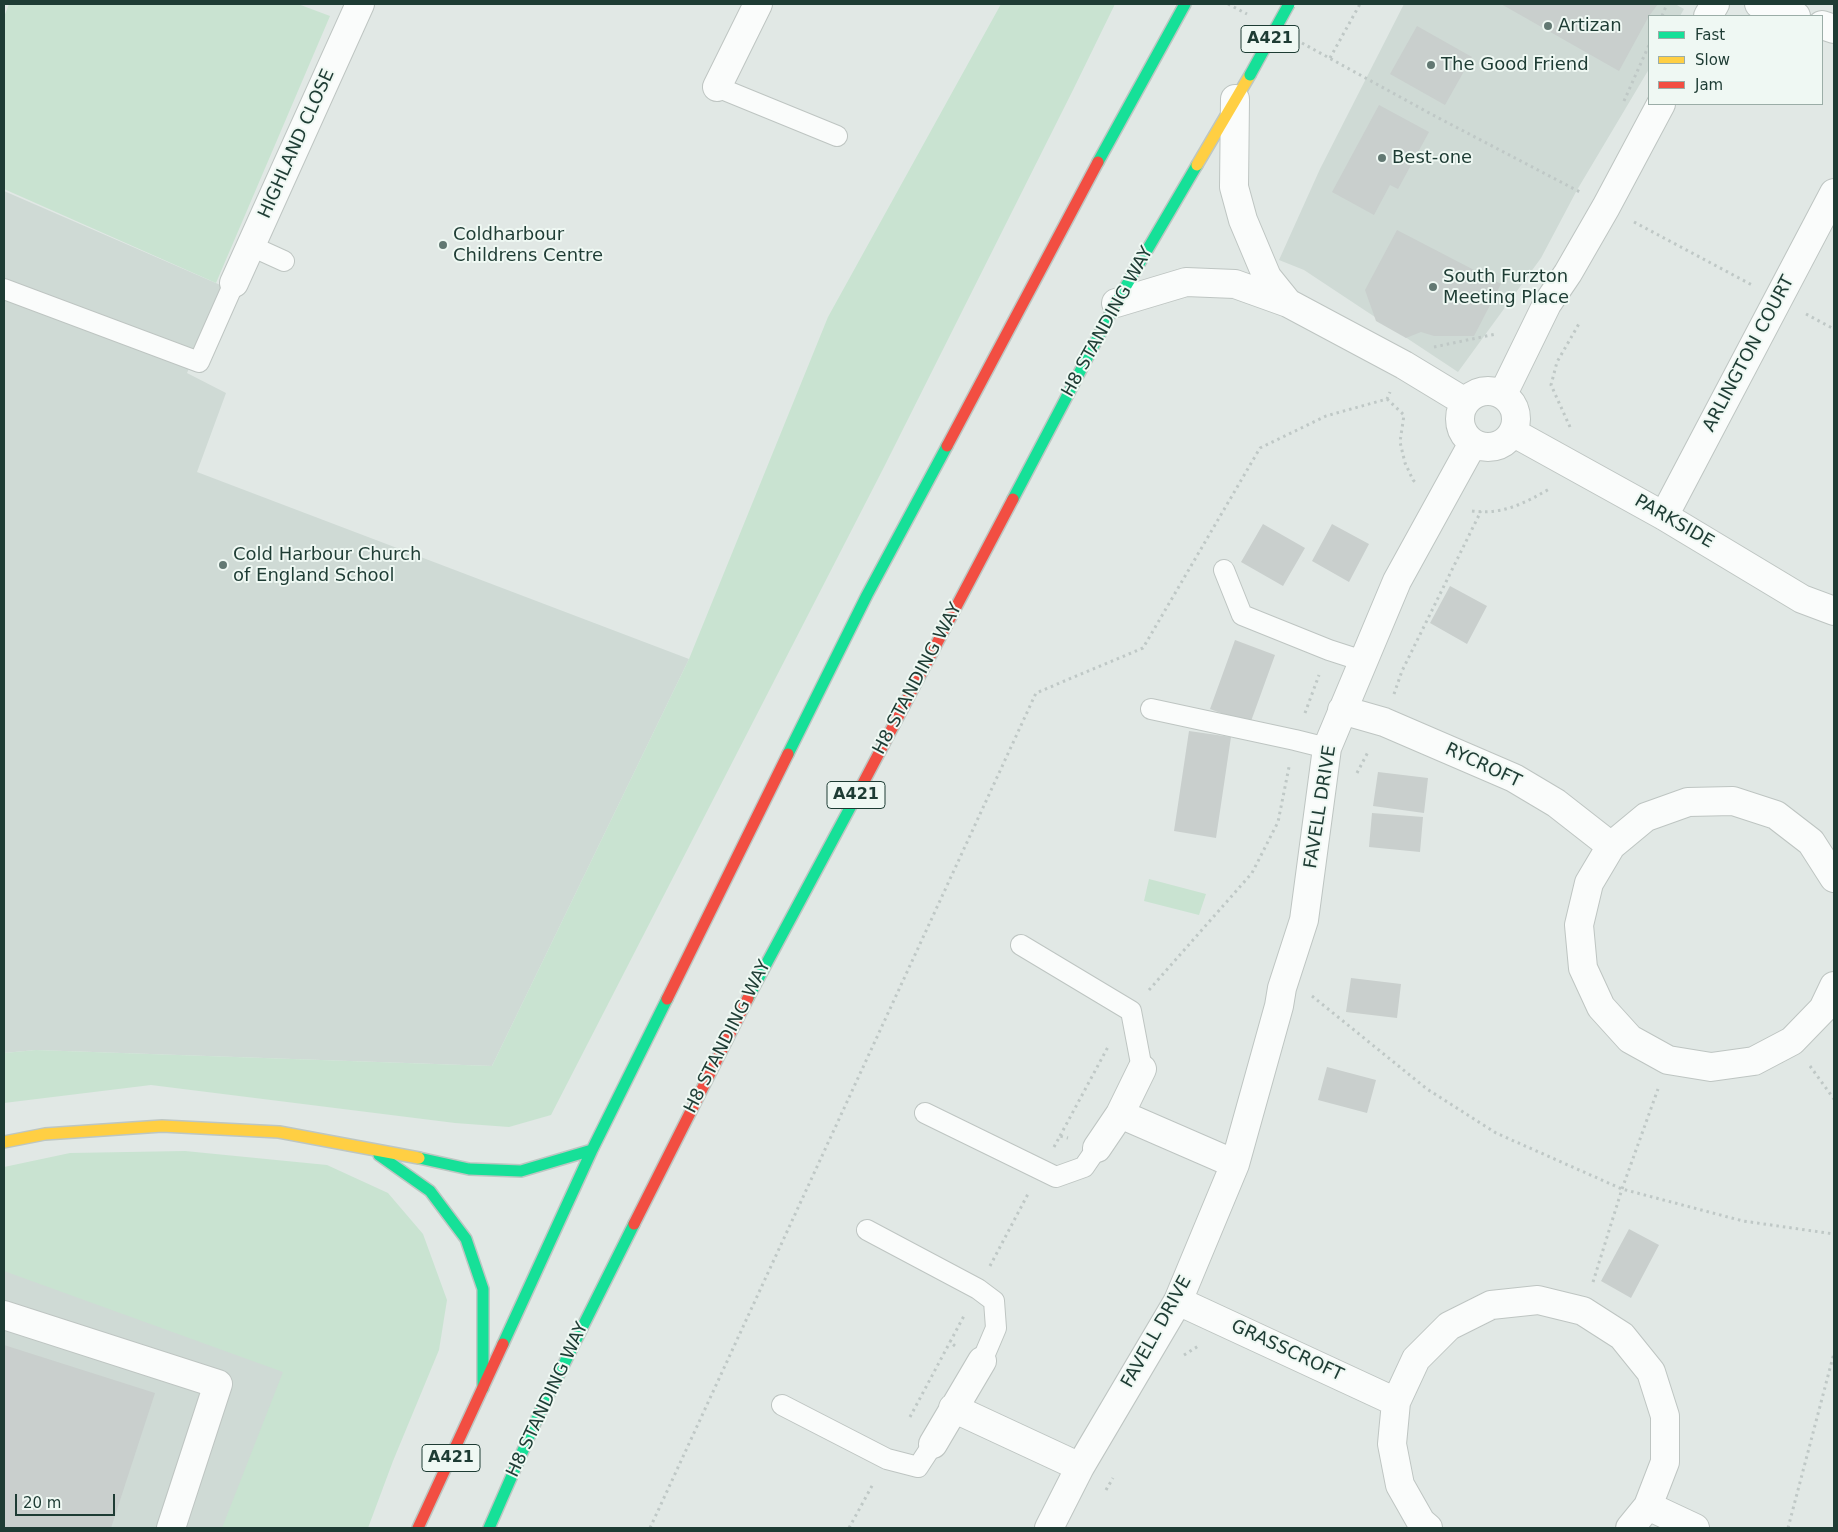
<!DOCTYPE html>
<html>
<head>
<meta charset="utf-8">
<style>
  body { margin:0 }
  #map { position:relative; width:1838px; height:1532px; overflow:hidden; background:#e1e8e5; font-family:"DejaVu Sans",sans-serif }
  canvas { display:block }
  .frame { position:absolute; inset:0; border:5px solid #1e3c34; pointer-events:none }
  .legend { position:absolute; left:1648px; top:15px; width:175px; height:90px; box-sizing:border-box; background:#eff8f3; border:1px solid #9bada7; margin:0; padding:6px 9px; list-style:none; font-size:15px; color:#1e3c34 }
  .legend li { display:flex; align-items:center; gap:10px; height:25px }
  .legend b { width:25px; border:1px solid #9bada7 }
  .scale { position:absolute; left:15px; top:1494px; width:100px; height:22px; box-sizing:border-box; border:2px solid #1e3c34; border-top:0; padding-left:6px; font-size:15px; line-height:18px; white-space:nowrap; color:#1e3c34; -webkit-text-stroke:4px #eff8f3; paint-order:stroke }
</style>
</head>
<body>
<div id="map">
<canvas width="1838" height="1532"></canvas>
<div class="frame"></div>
<ul class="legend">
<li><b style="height:6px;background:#16e098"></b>Fast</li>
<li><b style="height:6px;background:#ffcf43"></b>Slow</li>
<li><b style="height:6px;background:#f24e42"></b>Jam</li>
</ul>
<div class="scale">20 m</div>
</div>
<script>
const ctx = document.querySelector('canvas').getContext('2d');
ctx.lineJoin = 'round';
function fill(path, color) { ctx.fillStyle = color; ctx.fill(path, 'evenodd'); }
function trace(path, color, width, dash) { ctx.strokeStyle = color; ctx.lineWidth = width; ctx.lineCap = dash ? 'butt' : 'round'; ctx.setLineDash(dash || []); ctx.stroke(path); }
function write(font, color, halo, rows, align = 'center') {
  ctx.font = font + ' "DejaVu Sans",sans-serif'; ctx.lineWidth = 4; ctx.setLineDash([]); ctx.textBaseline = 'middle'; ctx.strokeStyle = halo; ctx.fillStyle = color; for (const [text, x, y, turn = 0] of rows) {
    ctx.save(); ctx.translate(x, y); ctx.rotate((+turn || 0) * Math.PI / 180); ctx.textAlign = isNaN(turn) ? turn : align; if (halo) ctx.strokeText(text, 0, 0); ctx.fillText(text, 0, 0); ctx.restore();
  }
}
fill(new Path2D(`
  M1404 4H1675L1684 9 1680 16H1649V69L1577 190 1541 258 1458 372 1304 270 1279 260 1320 169Z
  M4 191 225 287 187 373 226 393 197 472 689 659 492 1066 36 1050 4 1053Z
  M4 1244 301 1351 241 1528H4Z`), '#cfdad5');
fill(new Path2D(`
  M9 4H298L330 16 216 283 4 189V17Z
  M1001 4H1115L1073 90 883 469 551 1115 509 1127 455 1123 151 1085 4 1103V1053L36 1050 492 1066 689 659 828 317Z
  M1149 879 1206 894 1199 915 1144 901Z
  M185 1151 327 1165 388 1193 423 1234 447 1300 439 1350 393 1461 368 1528H222L283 1372 4 1271V1167L70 1153Z`), '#c9e3d1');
fill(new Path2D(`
  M1501 4H1658L1649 16 1619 71Z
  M1417 26 1472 57 1445 105 1390 74Z
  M1379 105 1429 132 1398 189 1390 185 1374 215 1332 192Z
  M1397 230 1501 284 1474 336H1434L1421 332 1406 338 1376 321 1365 290Z
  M1263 524 1305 548 1283 586 1241 562Z
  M1332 524 1369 544 1349 582 1312 561Z
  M1450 586 1487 606 1467 644 1430 623Z
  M1235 640 1275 655 1250 724 1210 709Z
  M1189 731 1231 737 1216 838 1174 831Z
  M1378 772 1428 778 1424 813 1373 806Z
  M1372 813 1423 817 1420 852 1369 847Z
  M1351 978 1401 984 1397 1018 1346 1012Z
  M1327 1067 1376 1080 1367 1113 1318 1100Z
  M1629 1229 1659 1245 1631 1298 1601 1281Z
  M4 1345 155 1393 111 1528H4Z`), '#c9cfcd');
const lane = new Path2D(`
  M717 87 837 136
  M251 246 284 261
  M4 289 199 362 234 283
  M1224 570 1242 615 1329 650 1363 661
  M1151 709 1295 740 1327 748
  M1021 945 1131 1011 1142 1069
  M925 1113 1056 1177 1084 1167 1097 1148
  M867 1230 978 1289 994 1301 996 1328 982 1361
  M782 1405 887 1459 918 1467 933 1444`);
const street = new Path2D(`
  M1759 4 1796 16
  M1708 16 1715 4
  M1822 25 1834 29
  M717 87 758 4
  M1235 99 1234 187 1243 220 1267 277 1288 303
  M234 283 360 4
  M1116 303 1186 282 1235 284 1288 303 1404 365 1465 402
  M1460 419a28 28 0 1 1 56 0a28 28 0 1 1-56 0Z
  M1503 394 1547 304 1568 273 1606 207 1661 104
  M1514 433 1664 516 1802 599 1834 611
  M1664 516 1834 193
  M1342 710 1384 722 1514 778 1556 803 1611 846
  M1834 878 1811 842 1776 815 1733 801 1688 802 1646 817 1611 846 1589 883 1579 925 1583 968 1601 1007 1630 1039 1668 1060 1711 1067 1754 1061 1792 1041 1823 1009 1834 986
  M1120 1114 1235 1164
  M1097 1148 1120 1114 1142 1069
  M1178 1301 1396 1402
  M4 1315 218 1384 171 1528
  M953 1408 1080 1467
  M933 1444 982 1361
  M1648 1506 1695 1528
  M1049 1528 1080 1467 1178 1301 1235 1164 1279 1006 1282 988 1304 920 1327 748 1397 581 1473 443
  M1428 1528 1421 1522 1400 1485 1392 1444 1396 1402 1416 1359 1449 1326 1491 1305 1538 1300 1583 1311 1622 1336 1651 1372 1665 1416V1462L1648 1506 1630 1528`);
const fast = new Path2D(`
  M1098 162 1185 4
  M1013 499 1116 303 1197 165
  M788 754 867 595 947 446
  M748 998 859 791
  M379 1155 430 1191 466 1239 483 1289V1388
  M419 1158 469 1169 521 1171 592 1150
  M503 1344 592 1150 667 999
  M489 1528 539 1414 634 1224`);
const slow = new Path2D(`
  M1197 165 1250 75
  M4 1142 45 1134 162 1126 279 1132 419 1158`);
const jam = new Path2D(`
  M947 446 1098 162
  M859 791 1013 499
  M667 999 788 754
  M634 1224 748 998
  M418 1528 503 1344`);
trace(lane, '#bec5c2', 22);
trace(street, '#bec5c2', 30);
trace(fast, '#bdc6c2', 14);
trace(slow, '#bdc6c2', 14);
trace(jam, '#bdc6c2', 14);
trace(new Path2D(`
  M1228 4 1247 14
  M1662 16 1667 4
  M1302 43 1431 114 1580 192
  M1330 58 1360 4
  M1624 101 1649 45
  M1634 222 1752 285
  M1806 314 1834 329
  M1434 347 1496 334
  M1387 399 1404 415 1400 442 1405 463 1413 480 1415 482
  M1570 427 1551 385 1557 362 1580 322
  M1472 511C1503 515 1525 503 1551 488
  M1394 694 1402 671 1481 511
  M1305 713 1319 675
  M1357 773 1369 750
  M1149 990 1252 873 1278 822 1289 767
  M1312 996 1427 1089 1496 1133 1622 1189 1743 1221 1834 1234
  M1810 1066 1834 1099
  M1060 1136 1109 1045
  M1054 1147 1060 1136 1068 1138
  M990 1266 1028 1194
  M1593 1282 1622 1189 1658 1089
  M955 1346 950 1342 965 1314
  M1184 1355 1200 1345
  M910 1417 950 1342
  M1106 1490 1113 1478
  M650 1528 1036 693 1143 648 1260 448 1326 416 1387 399 1390 392
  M849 1528 873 1484
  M1788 1528 1834 1353`), '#bfc8c6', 3, [2.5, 4]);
trace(lane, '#fafcfb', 20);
trace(street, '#fafcfb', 28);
trace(fast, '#16e098', 11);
trace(slow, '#ffcf43', 11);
trace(jam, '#f24e42', 11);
const fastBridge = new Path2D(`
  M1250 75 1289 4`);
trace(fastBridge, '#bbc5c1', 14, []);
trace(fastBridge, '#16e098', 11);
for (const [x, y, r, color] of [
  [1548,26,5,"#627872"],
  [1431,65,5,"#627872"],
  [1382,158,5,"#627872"],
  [443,245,5,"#627872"],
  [1433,287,5,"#627872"],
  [223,565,5,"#627872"]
]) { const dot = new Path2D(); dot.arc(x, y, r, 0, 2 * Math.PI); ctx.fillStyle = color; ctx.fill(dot); trace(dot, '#eff8f3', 2); }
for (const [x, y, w] of [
  [1270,39,58],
  [856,795,58],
  [451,1458,58]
]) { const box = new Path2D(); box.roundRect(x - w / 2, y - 13.5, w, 27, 4); ctx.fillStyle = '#eff8f3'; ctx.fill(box); trace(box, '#1e3c34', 1); }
write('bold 16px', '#1e3c34', null, [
  ["A421",1270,39],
  ["A421",856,795],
  ["A421",451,1458]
]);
write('18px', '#1e3c34', '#eff8f3', [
  ["Artizan",1558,26],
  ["The Good Friend",1441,65],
  ["Best-one",1392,158],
  ["Coldharbour",453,235],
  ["Childrens Centre",453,256],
  ["South Furzton",1443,277],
  ["Meeting Place",1443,298],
  ["Cold Harbour Church",233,555],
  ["of England School",233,576]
], 'left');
write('18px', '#1e3c34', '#eff8f3', [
  ["HIGHLAND CLOSE",297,144,-66],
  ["H8 STANDING WAY",1108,322,-61],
  ["ARLINGTON COURT",1749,354,-62],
  ["PARKSIDE",1674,522,30],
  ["H8 STANDING WAY",918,679,-62],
  ["RYCROFT",1483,766,25],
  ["FAVELL DRIVE",1321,807,-81],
  ["H8 STANDING WAY",728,1037,-63],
  ["FAVELL DRIVE",1157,1332,-61],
  ["GRASSCROFT",1287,1351,25],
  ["H8 STANDING WAY",548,1400,-65]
]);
</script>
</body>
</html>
